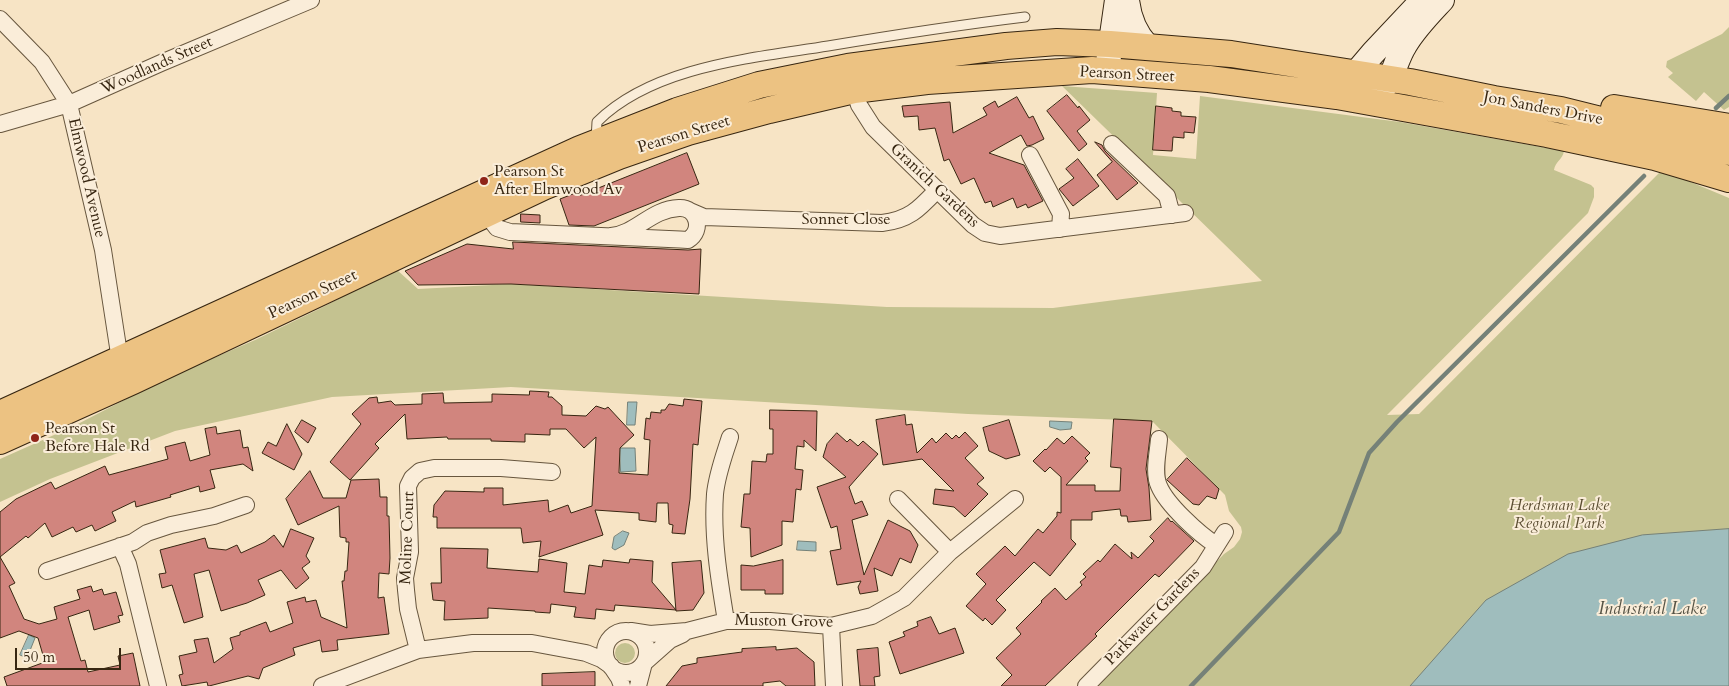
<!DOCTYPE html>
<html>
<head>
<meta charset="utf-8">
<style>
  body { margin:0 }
  #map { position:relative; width:1729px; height:686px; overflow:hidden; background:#f7e4c5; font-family:Cardo,serif }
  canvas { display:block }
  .scale { position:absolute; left:15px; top:648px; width:106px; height:22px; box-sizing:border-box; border:2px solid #372611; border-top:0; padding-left:6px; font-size:15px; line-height:18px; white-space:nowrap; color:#372611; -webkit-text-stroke:4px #faedd9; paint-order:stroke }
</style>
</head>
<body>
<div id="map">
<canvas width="1729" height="686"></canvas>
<div class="scale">50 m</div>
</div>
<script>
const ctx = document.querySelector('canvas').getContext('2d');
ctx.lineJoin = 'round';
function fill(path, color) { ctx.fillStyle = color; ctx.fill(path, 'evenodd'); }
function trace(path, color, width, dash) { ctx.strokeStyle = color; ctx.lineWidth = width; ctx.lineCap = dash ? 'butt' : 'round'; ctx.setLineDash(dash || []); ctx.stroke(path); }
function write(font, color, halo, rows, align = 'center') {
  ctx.font = font + ' Cardo,serif'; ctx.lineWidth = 4; ctx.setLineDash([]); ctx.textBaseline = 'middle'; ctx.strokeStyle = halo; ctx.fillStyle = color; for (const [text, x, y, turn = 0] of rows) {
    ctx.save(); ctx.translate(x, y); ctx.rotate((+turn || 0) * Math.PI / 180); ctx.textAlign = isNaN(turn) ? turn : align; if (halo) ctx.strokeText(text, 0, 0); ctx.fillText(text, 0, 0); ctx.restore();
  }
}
fill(new Path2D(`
  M1729 27V107L1724 110 1704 92 1696 101 1668 77 1673 73 1666 67 1667 61 1722 34Z
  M1062 86 1157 93 1153 155 1196 159 1200 96 1400 122 1564 151C1563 159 1555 162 1554 170L1591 185 1594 188V197L1588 213 1387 415 1419 414 1662 170 1729 198V686H1095L1224 554 1234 547 1240 539 1242 532 1241 527 1229 511 1225 495 1152 421 968 414 511 387 332 397 175 431 50 479 0 502V459L72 427 163 380 255 340 319 309 396 269 418 289 511 284 887 307 1053 308 1262 281Z
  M615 653a10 10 0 1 1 20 0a10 10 0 1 1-20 0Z`), '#c4c290');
const water = new Path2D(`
  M628 402H637L635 425H627Z
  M1050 421 1072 422 1071 429 1060 430 1050 427Z
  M620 448H635L636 471 621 472Z
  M1729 529V686H1410L1486 600 1568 554 1642 535Z
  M623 531 629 533 624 545 615 550 612 548 614 537Z
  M798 541 816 542V551L797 550Z
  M29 635 35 638 27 658 20 655Z`);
fill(water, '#9fbdbd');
trace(water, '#758178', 1);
trace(new Path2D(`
  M1716 108 1729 96
  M1191 686 1339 532 1369 453 1397 422 1644 176`), '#758178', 4.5);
const building = new Path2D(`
  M1067 95 1078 108 1079 106 1090 120 1077 131 1087 144 1079 151 1047 111Z
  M1017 97 1029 118 1033 116 1044 139 1032 145 1027 146 1021 135 989 153 1024 165 1043 201 1028 208 1026 204 1017 208 1013 198 993 207 991 201 985 203 974 178 961 184 949 159 944 161 935 128 919 130 918 116 904 117 902 106 950 102 953 133 987 115 983 108 995 101 998 107Z
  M1156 106 1172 108V111L1181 112V116L1196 117 1194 133 1184 132V138L1173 137 1172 151 1153 150Z
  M1095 142 1102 145 1105 151 1138 183 1117 200 1097 175 1112 162Z
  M687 153 699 184 594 226 569 225 560 199 578 192 580 195Z
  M1078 159 1099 186 1073 206 1059 189 1074 178 1066 169Z
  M521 214 540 215V223L521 222Z
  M513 242 688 250 701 249 699 294 511 284 418 285 405 271 467 244 513 249Z
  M530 391 549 392 548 397H552L562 406V415L586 416 596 406 605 409 608 407 634 435 620 448 619 473 648 475 650 440 644 439 646 418 650 419 651 412 661 413V410H665L669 404 683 406 684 399 702 401 698 445 693 444 690 499 685 534 672 533 673 525 669 524 668 503H657L656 522 639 520V513L595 510 603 535 539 557 541 541 523 543 521 528H437V517H433L434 505 445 491 484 492V488H503V505L548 500 549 512 568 505 571 513 592 506 596 437 584 448 566 429H550V435L525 434V442L491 441V439H448L447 437 407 439 405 414 375 444 379 448 350 480 330 462 361 424 352 414 369 398 377 397 378 403 391 401 395 405 422 404V394L443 393 444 403 492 402V394L529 395Z
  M770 410 817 411 816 451 804 440V447L797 446 795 469 803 470 801 490 796 489 793 522 782 521V545L751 557 750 528 741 527 744 494H750L752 461 766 462 767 454H773V429H770Z
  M905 415 906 425 912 424 917 453 932 438 936 443 946 433 952 439 956 435 959 438 965 432 978 446 965 458 984 478 977 484 988 494 965 517 954 507 933 504 935 489 954 491 922 459 883 465 876 420Z
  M1114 419 1152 421 1146 469 1149 488 1151 520 1128 522 1127 516H1121L1120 509 1092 512V520H1071V539L1076 544 1050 576 1034 562 996 600 1006 610 992 625 985 618 983 621 966 606 986 584 976 574 1005 546 1015 556 1038 529 1043 533 1057 516V512L1061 513V477L1050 467 1045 472 1033 461 1045 449 1046 450 1057 438 1064 444 1072 436 1090 453 1085 458 1088 461 1066 485H1095V491H1120L1121 468 1111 467Z
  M302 420 316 428 308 443 295 432Z
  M1009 420 1020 455 1006 459 989 451 983 428Z
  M287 424 302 454 294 470 262 453 268 442 276 446Z
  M216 427 217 434 240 430 243 448 248 447 253 471 243 464 210 470 215 488 200 492 199 486 170 495 171 497 136 507 135 501 112 512 116 521 95 531 92 525 76 532 73 527 52 537 45 523 28 538 26 536 0 557 15 583 9 586 24 619 39 624 57 619 54 607 80 599 77 590 91 586 93 592 102 589 104 595 116 592 123 615 118 616 120 622 94 630 89 610 68 617 81 661 85 660 88 672 120 665 118 656 133 653 140 686H7L4 677 45 662 38 638 19 631 0 638V512L16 499 51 482 55 489 105 466 109 475 168 459 165 447 185 442 190 461 210 455 205 429Z
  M837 433 847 442 850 439 858 446 863 441 878 454 849 487 855 504 862 501 868 515 852 520 864 575 888 520 910 531 918 545 911 563 900 558 892 576 874 568 878 591 860 594 858 587 861 581 837 585 830 551 841 549 837 526 831 528 817 487 846 477 823 457 827 444Z
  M1187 458 1219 489 1216 499 1207 496 1199 505 1193 504 1167 480Z
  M310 471 323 498H346L351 480 379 479 380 497H387V516H389L390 558 389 574 379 573 378 598 384 597 389 634 337 640 338 650 322 652 320 640 293 648 295 655 263 668 259 679 248 676 209 686H208L207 682 182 686 179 675 183 674 179 656 197 652 194 640 208 638 214 663 233 649 230 638 240 635V632L266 622 270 632 293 623 287 602 305 597 306 602 316 600 321 617 347 628 342 581H344L345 571H347L349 542H346V538L340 537 339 506 298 525 286 499Z
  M1168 518 1171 522 1172 521 1194 541 1159 577 1155 574 1095 634 1097 636 1045 686H1001L1012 675 996 658 1021 634 1016 628 1042 602 1041 601 1055 588 1066 600 1082 585 1080 582 1086 577 1083 574 1098 560 1100 562 1115 544 1132 559 1131 552 1138 558 1154 541 1150 537Z
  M291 529 314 538 306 556 310 562 302 568 309 578 296 589 281 570 258 580 265 595 247 603 221 611 209 570 194 574 203 617 184 623 172 585 162 588 159 574 166 573 160 550 205 538 208 548 226 550 237 545 241 553 265 542 274 535 283 547Z
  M441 548 488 549 487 568 538 572 539 559 567 563 564 592 585 594 589 565 602 567 603 560 629 563 630 559 653 561 652 582 676 610 615 605 614 611 596 609 595 619 574 617 576 607 551 604 550 613 535 612V611L488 608V618L444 620 445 601 433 600 431 583H441Z
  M783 560V594H765V590H741V565L753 566Z
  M701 561 704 593 693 610 676 611 672 563Z
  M931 617 939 634 955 628 964 653 900 674 889 642 905 636 903 632 918 626 917 622Z
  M776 647V650L797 648 814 662 815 686H786L780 681 763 683V686H666L682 666 697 663V658L742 652V649Z
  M878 648 880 676 874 677 875 686H860L857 650Z
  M595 672V686H542V674Z`);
fill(building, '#d1857e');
trace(building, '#372611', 1);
const service = new Path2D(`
  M596 140 597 122C653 66 754 58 828 46 894 35 959 25 1025 17`);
const minor = new Path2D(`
  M0 19 42 62 69 104 103 250 120 360
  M851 81 859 105 873 127 973 225 985 233 1000 236 1185 213
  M0 124 69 104 161 63 311 0
  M1112 144 1167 196 1172 215
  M1030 155 1061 214 1060 229
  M690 211 704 217 882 223C909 220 919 209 937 190
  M486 214 497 228 510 232C570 235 629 237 688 240 704 230 697 207 679 208 651 209 636 234 611 236
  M1159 439C1158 453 1153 473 1159 486 1167 505 1199 534 1216 545
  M898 499 950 552
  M120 546 128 564 158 686
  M47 571 133 542 147 533 171 525 214 516 246 505
  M726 621C719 579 712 536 715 494 717 474 724 456 730 437
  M831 626 834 686
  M605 652a21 21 0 1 1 42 0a21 21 0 1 1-42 0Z
  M631 631 650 634 687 631 726 621H770L831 626 872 616 904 598 950 552 1015 499
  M418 650 408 609 406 590 405 578 410 552 408 486 412 478 420 471 434 468H501L552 472
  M322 686 418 650 473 643H532L586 653 601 659 611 666 619 678 622 686
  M638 686 644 663 670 640 683 634
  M1086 686 1203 567 1225 532`);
const secondary = new Path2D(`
  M1127 0C1129 18 1135 33 1147 46
  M1108 63 1117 0
  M1356 73 1373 53 1419 4
  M1379 92C1394 80 1395 60 1405 45 1415 28 1429 14 1442 0`);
const primary = new Path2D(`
  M1614 108 1729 127
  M0 414 580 149 677 111 759 85 848 67 1006 46 1057 42 1110 44 1231 54 1410 82 1494 99 1561 110 1729 152
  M0 441 133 381 543 187 619 156 688 132 769 110 854 90 927 81 1092 70 1209 79 1337 96 1547 134 1655 157 1729 179`);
trace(service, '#67563e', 11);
trace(minor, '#67563e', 18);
trace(secondary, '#372611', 26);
trace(primary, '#372611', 28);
trace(service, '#faedd9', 9);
trace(minor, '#faedd9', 16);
trace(secondary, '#faedd9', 24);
trace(primary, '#ecc282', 26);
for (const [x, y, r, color] of [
  [484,181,5,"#8f2418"],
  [35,438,5,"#8f2418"]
]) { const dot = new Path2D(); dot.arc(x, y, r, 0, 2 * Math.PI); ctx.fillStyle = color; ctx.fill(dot); trace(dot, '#faedd9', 2); }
write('16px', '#372611', '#faedd9', [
  ["Woodlands Street",157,66,-24],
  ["Pearson Street",1127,75,3],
  ["Jon Sanders Drive",1543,109,11],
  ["Pearson Street",684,135,-17],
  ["Elmwood Avenue",86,178,77],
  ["Granich Gardens",934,186,43],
  ["Sonnet Close",846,220],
  ["Pearson Street",313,295,-25],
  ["Moline Court",408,538,-88],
  ["Parkwater Gardens",1153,617,-46],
  ["Muston Grove",784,622,1]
]);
write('16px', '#372611', '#faedd9', [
  ["Pearson St",494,172],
  ["After Elmwood Av",494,190],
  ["Pearson St",45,429],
  ["Before Hale Rd",45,447]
], 'left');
write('italic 16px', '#5a4d31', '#faedd9', [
  ["Herdsman Lake",1559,506],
  ["Regional Park",1559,524]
]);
write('italic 18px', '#565345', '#faedd9', [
  ["Industrial Lake",1652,610]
]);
</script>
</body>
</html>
